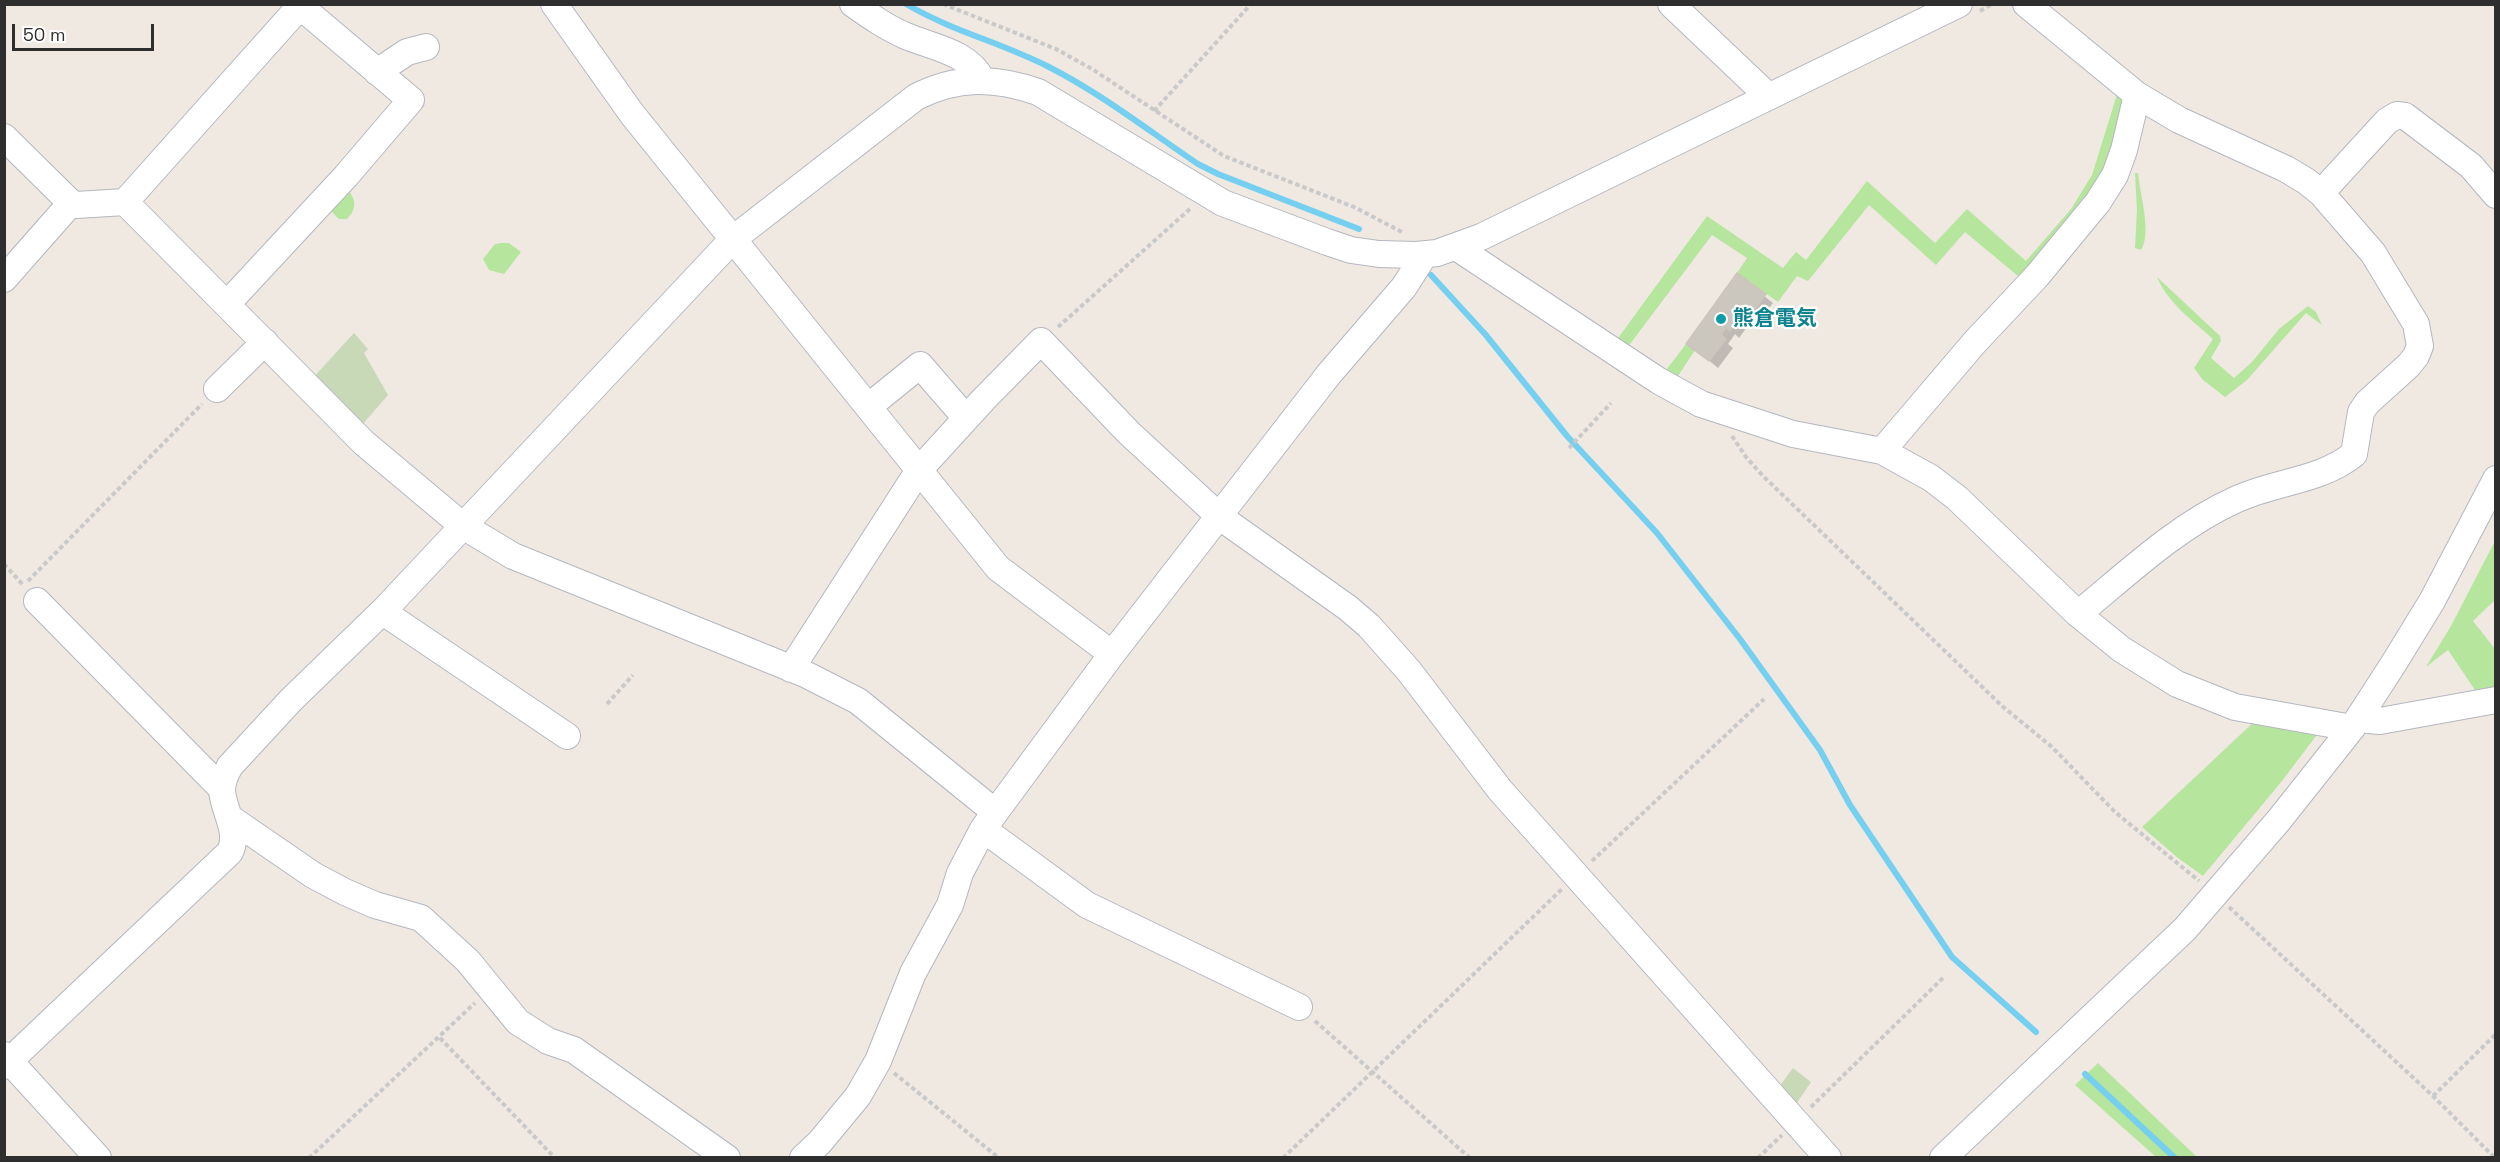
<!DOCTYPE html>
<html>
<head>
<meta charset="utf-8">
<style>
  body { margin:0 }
  #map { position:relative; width:2500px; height:1162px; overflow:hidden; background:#efe9e1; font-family:"Space Grotesk",sans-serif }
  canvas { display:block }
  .frame { position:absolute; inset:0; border:6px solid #2e2e2e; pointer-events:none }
  .scale { position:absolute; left:12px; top:24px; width:142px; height:27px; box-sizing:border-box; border:3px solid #2e2e2e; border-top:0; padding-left:8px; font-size:18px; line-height:21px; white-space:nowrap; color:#2e2e2e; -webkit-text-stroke:4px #fff; paint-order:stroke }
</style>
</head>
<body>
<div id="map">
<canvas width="2500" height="1162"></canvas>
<div class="frame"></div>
<div class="scale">50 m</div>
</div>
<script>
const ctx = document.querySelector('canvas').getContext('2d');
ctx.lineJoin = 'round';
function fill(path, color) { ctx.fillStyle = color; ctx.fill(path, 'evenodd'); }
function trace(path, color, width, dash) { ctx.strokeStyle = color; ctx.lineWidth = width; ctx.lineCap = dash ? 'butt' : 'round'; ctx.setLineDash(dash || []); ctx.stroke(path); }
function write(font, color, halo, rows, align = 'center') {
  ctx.font = font + ' "Space Grotesk","Noto Sans JP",sans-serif'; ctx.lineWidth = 4.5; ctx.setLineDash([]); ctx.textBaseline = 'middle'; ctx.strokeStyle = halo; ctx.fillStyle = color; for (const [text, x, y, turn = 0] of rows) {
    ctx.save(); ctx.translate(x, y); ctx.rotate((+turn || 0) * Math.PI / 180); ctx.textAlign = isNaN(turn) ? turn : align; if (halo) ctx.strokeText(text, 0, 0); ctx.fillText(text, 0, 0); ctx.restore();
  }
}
fill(new Path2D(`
  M2119 88 2131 98 2114 159 2024 281 1965 232 1936 265 1869 205 1808 281 1797 276 1778 302 1737 273 1747 258 1712 235 1624 352 1613 345 1707 216 1783 268 1796 252 1806 260 1867 181 1935 243 1967 209 2026 261 2071 209 2092 175Z
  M2135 173H2138C2140 195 2152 233 2141 250L2135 248 2137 210Z
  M345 187C356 198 358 208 347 219H339L326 206Z
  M501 243H509L521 252 504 274 489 270 483 259 495 244Z
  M2157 277 2220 336 2221 341 2211 358 2234 378 2252 362 2279 329 2308 306 2316 312 2322 325 2306 313 2247 380 2225 397 2203 380 2194 368 2213 339C2193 321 2167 302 2157 277Z
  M1686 344 1695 350 1678 376 1673 379 1663 374Z
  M2495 541V600L2473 621 2495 649V693L2479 696 2448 650 2426 667 2451 626Z
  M2256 720 2319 732 2282 781 2203 876 2178 858 2142 827Z
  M2098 1063 2197 1157H2156L2075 1085Z`), '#b6e59e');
fill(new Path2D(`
  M354 333 368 349 364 353 388 395 361 426 310 381Z
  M1793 1068 1811 1082 1792 1110 1776 1091Z`), '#c8d9b8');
fill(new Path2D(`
  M1737 275 1773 303 1762 317 1753 311 1749 316 1752 320 1739 338 1735 334 1728 344 1733 348 1718 368 1688 343Z`), '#0003');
trace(new Path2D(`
  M906 4C952 31 1002 43 1049 67 1102 94 1149 131 1198 164L1218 174 1359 229
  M1431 275 1485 334 1567 436 1657 533 1740 639 1820 750 1850 805 1952 957 2036 1032
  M2085 1074 2175 1158`), '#75cff0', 6);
const building = new Path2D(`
  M1737 273 1766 294 1754 310 1744 304 1741 308 1745 310 1730 331 1726 327 1721 335 1726 339 1709 361 1686 344Z`);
fill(building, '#cbc7bf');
trace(building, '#cbc5ba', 1.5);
const minor = new Path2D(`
  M554 4 632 114 998 568 1112 654
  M853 4C870 16 887 28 906 36 932 47 969 52 982 80
  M1671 4 1768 96
  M2026 4 2137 95 2179 120 2286 169 2306 181 2321 193 2373 253 2416 324 2420 346 2416 356 2409 365 2367 403 2361 412 2354 454C2319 482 2275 481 2235 500 2177 526 2127 574 2078 614
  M377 72 407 52 426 47
  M4 137 71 203 76 205 125 202 302 4
  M2321 193 2387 121 2397 115 2405 116 2471 166 2496 195
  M125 202 364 443 463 526 513 556 805 674 858 701 995 812
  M1456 247 1659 381 1701 404 1793 434 1882 451 1931 478 1957 498 2078 614 2121 649 2177 684 2235 707 2352 728
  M4 279 71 203
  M227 304 346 176 411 100 300 6
  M217 389 265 342
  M868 407 920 365 966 418
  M1882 451 1975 342 2037 276 2098 202 2115 175 2124 150 2137 95
  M37 601 222 789
  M383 612 567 736
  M791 669 919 470 983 400 1041 341 1128 432 1220 517 1348 608 1369 626 1409 671 1500 790 1828 1158
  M2358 719 2380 721 2496 700
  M230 818 313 875 345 892 375 905 421 918 468 961 518 1022 548 1041 574 1050 727 1158
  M983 829 1087 905 1299 1007
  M4 1055 98 1158
  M4 1066 230 852C240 831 223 811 222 790 222 782 226 773 230 766L291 700 385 609 733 239 916 97C957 76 995 77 1038 92L1223 203 1327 242 1351 250 1379 254 1416 255 1437 253 1481 237 1959 4
  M803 1158 820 1142 858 1096 878 1061 913 973 950 905 960 873 983 829 1112 654 1329 374 1404 287 1425 254
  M1943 1158 2185 929 2279 820 2352 728 2394 663 2432 601 2496 479`);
trace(minor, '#b4b7c1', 28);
trace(new Path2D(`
  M943 4 1056 49 1092 69 1224 156 1354 207 1402 232
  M1980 11 1992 4
  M1154 111 1251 4
  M1058 327 1191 208
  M1732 436 1746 457 1763 476 2002 706 2052 747 2115 812 2199 881
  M1569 448 1611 403
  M4 564 24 586
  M28 581 202 404
  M607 704 633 675
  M1592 861 1764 699
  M2229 907 2433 1096 2495 1158
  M1315 1021 1470 1158
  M440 1038 555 1158
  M894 1073 999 1158
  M2433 1096 2496 1034
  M1811 1107 1943 978
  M309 1158 475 1003
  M1283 1158 1562 889
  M1758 1158 1782 1135`), '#c9c9c9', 4, [4.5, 3]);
trace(minor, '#fff', 26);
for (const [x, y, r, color] of [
  [1721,319,6,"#0f9aa8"]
]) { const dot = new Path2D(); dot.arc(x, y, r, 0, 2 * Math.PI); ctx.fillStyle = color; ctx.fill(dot); trace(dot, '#fff', 2); }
write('bold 21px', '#0d838f', '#fff', [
  ["熊倉電気",1733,319]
], 'left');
</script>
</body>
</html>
